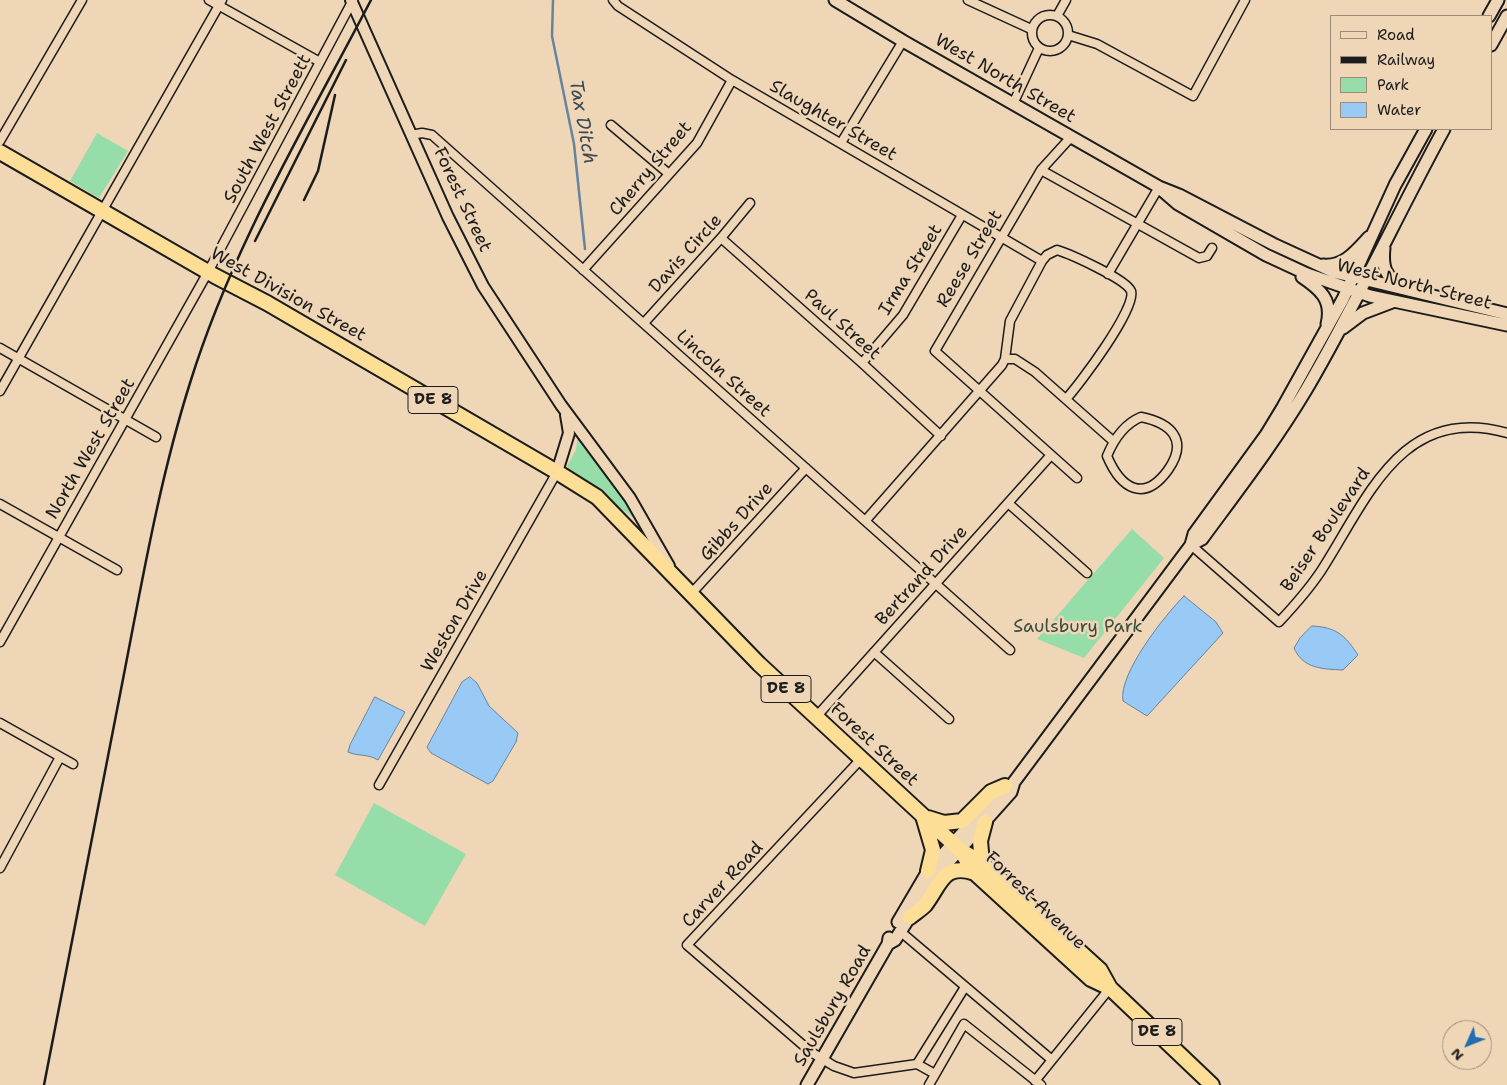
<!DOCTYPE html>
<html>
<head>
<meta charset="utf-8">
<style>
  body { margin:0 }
  #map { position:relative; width:1507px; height:1085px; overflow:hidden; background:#efd6b7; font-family:"Shantell Sans",sans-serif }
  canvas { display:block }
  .legend { position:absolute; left:1330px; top:15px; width:162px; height:115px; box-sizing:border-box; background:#efd6b7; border:1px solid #9b8c79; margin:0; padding:6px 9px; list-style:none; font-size:15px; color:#1c1c1c }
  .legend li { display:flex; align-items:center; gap:10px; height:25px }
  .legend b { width:25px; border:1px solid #9b8c79 }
  .north { position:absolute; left:1442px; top:1020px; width:50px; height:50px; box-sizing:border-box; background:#efd6b7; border:1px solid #9b8c79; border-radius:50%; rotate:226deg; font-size:14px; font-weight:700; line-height:20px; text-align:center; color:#1c1c1c }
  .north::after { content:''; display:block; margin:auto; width:18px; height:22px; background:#1f6fb2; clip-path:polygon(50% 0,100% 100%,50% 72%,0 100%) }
</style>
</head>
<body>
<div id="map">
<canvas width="1507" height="1085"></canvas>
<ul class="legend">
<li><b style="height:6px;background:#efd6b7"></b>Road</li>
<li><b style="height:6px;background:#1c1c1c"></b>Railway</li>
<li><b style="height:14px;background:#97ddaa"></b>Park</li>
<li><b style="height:14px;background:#99c9f5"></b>Water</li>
</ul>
<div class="north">N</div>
</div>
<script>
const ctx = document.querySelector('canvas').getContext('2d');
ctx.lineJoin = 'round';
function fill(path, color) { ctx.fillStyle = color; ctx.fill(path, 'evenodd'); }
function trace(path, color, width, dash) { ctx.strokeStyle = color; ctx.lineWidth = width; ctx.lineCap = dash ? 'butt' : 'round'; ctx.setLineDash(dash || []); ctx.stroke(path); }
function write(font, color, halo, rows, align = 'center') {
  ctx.font = font + ' "Shantell Sans",sans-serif'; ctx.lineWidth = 5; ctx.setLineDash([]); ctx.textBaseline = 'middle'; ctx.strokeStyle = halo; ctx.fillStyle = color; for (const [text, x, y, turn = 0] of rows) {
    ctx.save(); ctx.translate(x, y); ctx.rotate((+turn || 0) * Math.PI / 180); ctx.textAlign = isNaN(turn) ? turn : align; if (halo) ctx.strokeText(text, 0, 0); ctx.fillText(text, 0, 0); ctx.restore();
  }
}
fill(new Path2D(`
  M97 133 128 151 99 198 70 181Z
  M578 433 636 517 635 519 570 471 567 466 576 450Z
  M1132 529 1164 558 1084 658 1037 639Z
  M374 803 466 854 425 926 335 875Z`), '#97ddaa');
const water = new Path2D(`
  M1184 596 1216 622 1223 633 1147 716 1123 701C1118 674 1165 615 1184 596Z
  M1312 626C1336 627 1345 635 1358 655L1343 670C1323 669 1303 669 1294 648L1300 638Z
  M470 677 477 683 489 706 518 733 516 742 493 781 488 784 431 753 427 747 462 682Z
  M375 697 405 712 378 760C366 753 359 757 348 752L350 745Z`);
fill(water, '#99c9f5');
trace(water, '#67849e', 1);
trace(new Path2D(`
  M553 0 552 36 574 144 585 249`), '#67849e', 2.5);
const minor = new Path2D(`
  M209 0 320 62
  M613 0 618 6 732 80 1042 261
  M968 0 1031 29
  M1032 33a18 18 0 1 1 36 0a18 18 0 1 1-36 0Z
  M1057 16 1066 0
  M1068 35 1097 44 1193 96 1245 0
  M1013 104 1039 48
  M611 125 669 174
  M411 135 422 133 432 135 1010 650
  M1071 137 1041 170 935 351 1077 478
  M0 141 82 0
  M841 143 903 41
  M1041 170 1199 258 1207 256 1212 248
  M721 238 862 363 941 436
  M583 270 697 143 732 80
  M1108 274 1159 187
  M644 323 721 238 750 203
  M0 348 156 437
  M1005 359H1015L1035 372 1113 441
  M862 363 903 315 962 215
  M0 391 222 0
  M1141 417C1171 423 1189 440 1168 470 1144 503 1121 489 1107 456 1114 439 1124 424 1141 417Z
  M1008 503 1087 573
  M0 504 117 570
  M866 520 1002 365 1005 359 1010 321 1042 261 1047 255 1057 250C1070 254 1126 279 1131 291 1137 308 1079 385 1066 399
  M1191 545 1279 622C1294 606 1309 589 1321 571 1367 500 1401 403 1507 433
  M690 595 806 468
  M0 642 208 272 353 0
  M874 652 949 719
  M816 717 1051 455
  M0 723 73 764
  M861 759 687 945 811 1052 834 1066 854 1073 917 1064 965 987
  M379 785 557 472
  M0 868 60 757
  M901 932 1052 1060
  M917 1064 935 1074
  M1035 1081 1110 988
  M929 1085 964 1024 1041 1085`);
const tertiary = new Path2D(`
  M351 0 448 217 483 286 561 405 630 498 669 566
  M557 472 569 433 566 415`);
const secondary = new Path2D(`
  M835 0 903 41 1159 187 1179 195 1273 244 1334 272 1507 314
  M1489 16 1498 0
  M1491 45 1507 16
  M1163 191 1178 204 1266 255 1307 274 1370 296 1507 325
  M1384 248C1382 267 1385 277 1402 286
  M1323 265C1344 267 1356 251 1369 237
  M1302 277C1320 289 1333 300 1327 324
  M1343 328 1363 313 1392 302
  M1191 545 1202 539C1238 490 1275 442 1306 390 1356 305 1397 215 1444 129
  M898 922 928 871 997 795
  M888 944 895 940 935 877 1011 792 1014 782 1191 545 1194 534 1266 435 1283 407 1343 299 1395 185 1426 129
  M807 1085 888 944 889 938`);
const trunk = new Path2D(`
  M0 152 215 276 267 303 557 472 597 497 759 664 960 850 975 873 1091 979 1110 988
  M923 816 933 850 928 871
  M928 818 944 823 962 821 991 792 1005 786
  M962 851 982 863 1100 970 1110 988 1212 1085
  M982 863 980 841 985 822
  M910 917C915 913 921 909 925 905 941 884 943 862 975 873`);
trace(minor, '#1c1c1c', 11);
trace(tertiary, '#1c1c1c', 14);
trace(secondary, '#1c1c1c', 15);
trace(trunk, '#1c1c1c', 18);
trace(minor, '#efd6b7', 8);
trace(tertiary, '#efd6b7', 10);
trace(secondary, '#efd6b7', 11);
trace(trunk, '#fdde96', 14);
trace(new Path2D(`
  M304 200 318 171 335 95
  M255 241 346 60
  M44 1085C71 948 97 811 124 674 143 576 160 478 190 383 232 247 306 125 371 0`), '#1c1c1c', 2.5);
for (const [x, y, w] of [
  [433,400,50],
  [786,689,50],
  [1157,1032,50]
]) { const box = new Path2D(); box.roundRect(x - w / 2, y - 13.5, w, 27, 4); ctx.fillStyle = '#efd6b7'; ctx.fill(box); trace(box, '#1c1c1c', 1); }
write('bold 16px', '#1c1c1c', null, [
  ["DE 8",433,400],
  ["DE 8",786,689],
  ["DE 8",1157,1032]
]);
write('18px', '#1c1c1c', '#efd6b7', [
  ["West North Street",1005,79,30],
  ["Slaughter Street",833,121,30],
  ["South West Streett",268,129,-62],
  ["Cherry Street",651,169,-50],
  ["Forest Street",462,200,65],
  ["Davis Circle",686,254,-48],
  ["Reese Street",970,259,-59],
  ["Irma Street",911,270,-58],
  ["West North Street",1414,285,14],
  ["West Division Street",288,295,29],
  ["Paul Street",842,325,42],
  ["Lincoln Street",723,374,42],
  ["North West Street",91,449,-60],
  ["Gibbs Drive",737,522,-48],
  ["Beiser Boulevard",1326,530,-56],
  ["Bertrand Drive",922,576,-48],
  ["Weston Drive",455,621,-60],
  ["Forest Street",874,745,43],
  ["Carver Road",723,885,-47],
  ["Forrest Avenue",1035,901,44],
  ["Saulsbury Road",833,1006,-60]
]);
write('18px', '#3b4c40', '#efd6b7', [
  ["Saulsbury Park",1078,627]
]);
write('italic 19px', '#3b4752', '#efd6b7', [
  ["Tax Ditch",582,122,80]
]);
</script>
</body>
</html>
